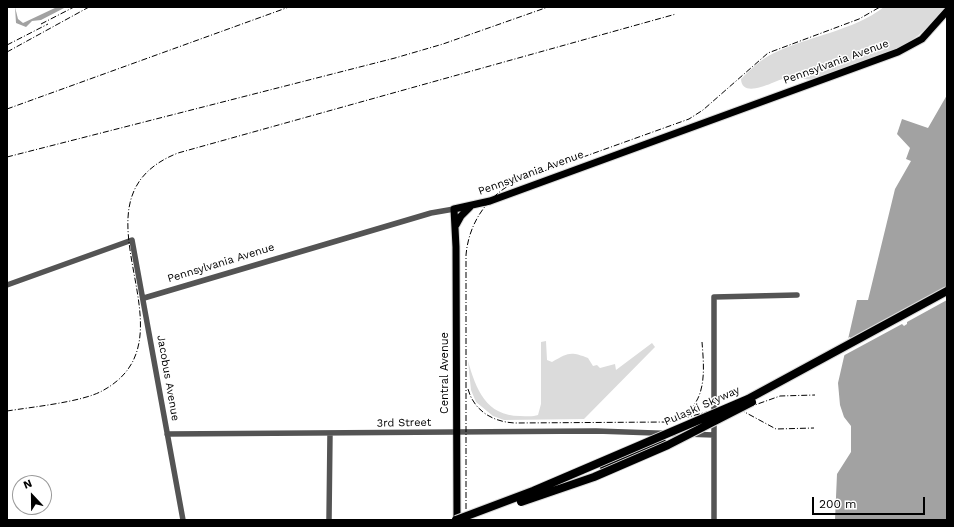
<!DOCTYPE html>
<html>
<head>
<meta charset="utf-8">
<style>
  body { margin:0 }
  #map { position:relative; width:954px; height:527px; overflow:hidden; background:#fff; font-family:"Work Sans",sans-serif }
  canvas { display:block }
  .frame { position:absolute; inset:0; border:8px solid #000; pointer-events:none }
  .north { position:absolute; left:12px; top:475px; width:40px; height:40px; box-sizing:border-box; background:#fff; border:1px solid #999; border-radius:50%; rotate:338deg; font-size:11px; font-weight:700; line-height:16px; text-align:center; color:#000 }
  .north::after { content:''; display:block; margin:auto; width:14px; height:18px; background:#000; clip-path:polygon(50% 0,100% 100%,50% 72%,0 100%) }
  .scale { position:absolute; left:812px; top:497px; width:113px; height:18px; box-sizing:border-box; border:2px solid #000; border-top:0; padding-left:5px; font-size:12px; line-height:14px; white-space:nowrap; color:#000; -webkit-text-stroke:3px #fff; paint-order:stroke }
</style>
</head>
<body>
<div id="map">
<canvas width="954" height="527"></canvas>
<div class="frame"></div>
<div class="north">N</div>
<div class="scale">200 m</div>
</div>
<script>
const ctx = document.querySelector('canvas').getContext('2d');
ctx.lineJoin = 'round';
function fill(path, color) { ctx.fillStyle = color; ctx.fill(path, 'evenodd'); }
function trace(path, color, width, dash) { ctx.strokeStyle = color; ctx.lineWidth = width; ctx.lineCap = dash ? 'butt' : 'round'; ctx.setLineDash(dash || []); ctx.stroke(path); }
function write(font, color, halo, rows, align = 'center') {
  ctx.font = font + ' "Work Sans",sans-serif'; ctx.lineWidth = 3; ctx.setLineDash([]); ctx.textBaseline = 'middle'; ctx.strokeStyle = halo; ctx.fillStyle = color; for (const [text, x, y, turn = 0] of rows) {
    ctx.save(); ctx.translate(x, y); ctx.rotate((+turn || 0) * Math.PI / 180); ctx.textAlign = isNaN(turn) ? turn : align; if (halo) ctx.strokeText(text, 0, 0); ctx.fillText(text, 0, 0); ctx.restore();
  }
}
fill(new Path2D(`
  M884 7H946C932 24 919 37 899 48 871 58 842 71 812 79 804 81 796 76 788 77 778 79 742 101 741 79 751 69 761 59 774 53 809 36 853 31 884 7Z
  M546 341 547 360 552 362C568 353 570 351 588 358L593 366 597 365 600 368 615 364 616 370 652 343 655 347 584 419 504 420 493 416 476 402 471 390 468 361C476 389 486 416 520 416 526 416 533 417 538 415L541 404V342Z`), '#dbdbdb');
fill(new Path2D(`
  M15 7 18 19 23 23 57 7H66L41 20 32 21 26 27 16 23Z
  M947 95V520H835L837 474 851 452V426L844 417 840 405 838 383 857 300H868L895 189 911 161 906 159 910 148 897 134 902 119 928 128Z`), '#a2a2a2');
fill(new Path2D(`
  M947 288V300L907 322V324L904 326 902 324 841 357 844 344 847 342 846 339 850 337 851 340Z`), '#fff');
const major = new Path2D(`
  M456 225 461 216 470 207
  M457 520 456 247 454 209 490 201 898 52 922 39 947 11`);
const highway = new Path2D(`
  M604 467 662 442`);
trace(major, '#dbdbdb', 9);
trace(highway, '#dbdbdb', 10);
trace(new Path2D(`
  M7 285 132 240 183 520
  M144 298 431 213 454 209
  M167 434 596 431 714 435
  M329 520 330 434
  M714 520V297L797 295`), '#545454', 5.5);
trace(major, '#000', 7);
trace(highway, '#000', 8);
trace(new Path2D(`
  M41 24 74 7
  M7 45 48 24
  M7 52 89 7
  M7 109 289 7
  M7 157 395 58 443 44 548 7
  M468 389C474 411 493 422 515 423L668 422 715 410 752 406 780 396 815 395
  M739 409 776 429 814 428
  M7 411C32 407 82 402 102 391 203 337 59 200 178 153L676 14
  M680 416C708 403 704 368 702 342
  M466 520V255C469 221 489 194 519 180L689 119 703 110 768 53 859 19 880 7`), '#000', 1, [6, 2, 1, 2]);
const highwayBridge = new Path2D(`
  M521 502 594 477 668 445 752 402
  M456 520 533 491 748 399 947 291`);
trace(highwayBridge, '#dbdbdb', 10, []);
trace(highwayBridge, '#000', 8);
write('11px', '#000', '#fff', [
  ["Pennsylvania Avenue",836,62,-20],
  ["Pennsylvania Avenue",531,173,-20],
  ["Pennsylvania Avenue",221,263,-17],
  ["Central Avenue",445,373,-90],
  ["Jacobus Avenue",168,378,80],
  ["Pulaski Skyway",702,406,-24],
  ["3rd Street",404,423,-1]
]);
</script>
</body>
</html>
